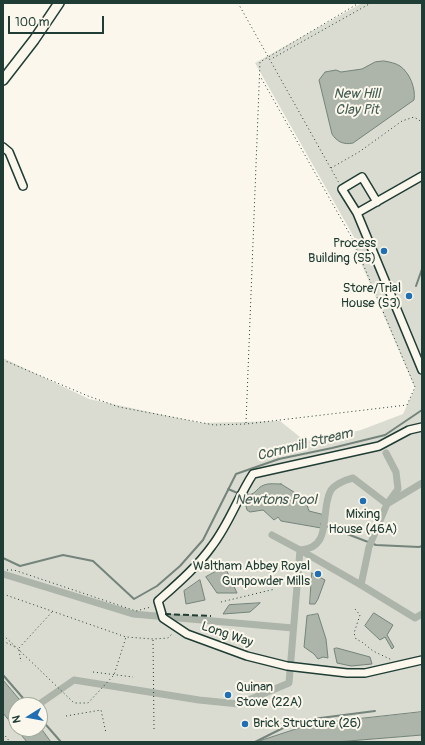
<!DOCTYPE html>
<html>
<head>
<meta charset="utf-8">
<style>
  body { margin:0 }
  #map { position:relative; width:425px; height:745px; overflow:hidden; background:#fbf7ec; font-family:Pangolin,sans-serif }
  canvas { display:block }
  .frame { position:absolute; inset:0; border:4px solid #1f3d34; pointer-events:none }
  .north { position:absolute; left:8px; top:697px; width:40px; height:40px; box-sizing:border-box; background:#fbf7ec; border:1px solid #a3ada2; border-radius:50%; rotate:259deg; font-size:11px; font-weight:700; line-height:16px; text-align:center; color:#1f3d34 }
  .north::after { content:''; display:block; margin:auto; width:14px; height:18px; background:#1f6fb2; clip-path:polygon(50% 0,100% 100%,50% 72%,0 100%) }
  .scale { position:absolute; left:8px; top:16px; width:96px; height:18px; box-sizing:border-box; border:2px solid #1f3d34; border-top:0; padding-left:5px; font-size:12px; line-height:14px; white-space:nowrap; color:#1f3d34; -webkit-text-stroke:3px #fbf7ec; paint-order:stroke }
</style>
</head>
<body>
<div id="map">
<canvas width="425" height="745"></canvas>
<div class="frame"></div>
<div class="north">N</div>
<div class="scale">100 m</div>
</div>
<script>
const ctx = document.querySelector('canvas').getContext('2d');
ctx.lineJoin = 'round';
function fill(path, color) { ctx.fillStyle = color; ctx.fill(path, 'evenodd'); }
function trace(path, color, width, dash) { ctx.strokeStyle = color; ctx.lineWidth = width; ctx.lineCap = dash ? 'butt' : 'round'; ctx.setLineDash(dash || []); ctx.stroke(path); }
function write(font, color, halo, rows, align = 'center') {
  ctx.font = font + ' Pangolin,sans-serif'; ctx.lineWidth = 4; ctx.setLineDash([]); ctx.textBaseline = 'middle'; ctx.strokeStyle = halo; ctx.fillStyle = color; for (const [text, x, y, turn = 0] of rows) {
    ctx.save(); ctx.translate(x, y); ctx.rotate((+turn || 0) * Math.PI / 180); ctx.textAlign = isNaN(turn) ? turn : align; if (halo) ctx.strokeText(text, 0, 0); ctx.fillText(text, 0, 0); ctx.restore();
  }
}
fill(new Path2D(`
  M362 3H422V712L311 724 256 742H51L40 727V705H24L3 680V358L89 399 201 423 280 421 300 437 312 441 361 430 403 414 415 388 355 249 359 246 255 63ZM281 484 305 499 309 511 321 528 281 521 278 517 274 520 243 493C255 498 255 488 264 485 268 483 276 484 281 484Z
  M3 713 27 742H3Z
  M415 735H422V742H336Z`), '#dbdcd1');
const water = new Path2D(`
  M384 61C390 62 395 63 400 66 410 73 416 89 414 100L353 143C344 145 337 142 332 134L319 80 325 72 336 70 341 72 362 69 375 62Z
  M281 484 305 499 309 511 325 515 321 528 281 521 278 517 274 520 263 510 250 512 247 510 246 506 250 500 241 496 243 493C256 498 255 488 264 485 268 483 276 484 281 484Z
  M225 567 237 593H217L206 577Z
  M312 573 325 580 318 599 315 604H310Z
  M200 580 205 600 186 604 184 591Z
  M260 603 250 612 223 614 229 605Z
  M374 613 393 625 387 635 394 647 392 649 385 637 380 640 365 626Z
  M318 614 326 639 328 658 323 657 318 659 314 654 304 647 307 616Z
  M337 648 370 657 372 664 351 666 337 663 334 649Z
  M3 680 24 705H16V729L3 713Z
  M422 712V735L336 742H256L311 724Z
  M40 727 51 742H27L16 729H40Z`);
fill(water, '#adb4aa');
trace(water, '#74847b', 1);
trace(new Path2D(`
  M416 286 422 269
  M228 489 240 494
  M321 524 376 545 419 547 422 546
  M3 558 20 566 63 555 93 561 134 599 157 586 180 566 203 540 236 474 279 459 332 448 385 435 422 410
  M3 675 29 705
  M40 718 61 742
  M255 742 297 721 375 711`), '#74847b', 2);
trace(new Path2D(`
  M386 453 396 472 398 489 387 504 422 483
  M300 550C333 548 320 513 330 492 333 485 345 480 353 478L387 504 369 547 361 585
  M300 550 361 585 415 618 422 614
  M3 574 133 614 293 628
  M38 705 74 680 199 700 239 704 289 683 300 550 272 535`), '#adb4aa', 7);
const minor = new Path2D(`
  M3 147 9 152 23 186
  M377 202 362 177 342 189 357 213 422 370
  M357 213 422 176
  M422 427 409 430 379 446 253 474C238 497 229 524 212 546 197 567 177 584 158 601L163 618 187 634 247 656 287 666 347 673H365L422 660`);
const major = new Path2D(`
  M3 80 34 40 59 3`);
trace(minor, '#1f3d34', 10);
trace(major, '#1f3d34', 12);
trace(new Path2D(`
  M238 3 339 183
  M273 58 371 3
  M331 168 359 152 402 121 414 117 422 122
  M3 360 88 396 119 407 214 425 246 424 407 405 415 387 352 238 260 76
  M246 423 260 62 359 3
  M3 570H14L136 611 151 607
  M3 594 126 637 153 639 168 638 173 633
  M221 602 275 589
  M355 609 360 615 354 633 356 639 362 642 373 651 392 660
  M3 635 18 649 74 703H88L114 675 126 637
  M153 640 154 729
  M3 641 17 648
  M19 648 52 612
  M19 650 21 662
  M93 672 133 677
  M66 716 101 710 106 733
  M3 733 10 742`), '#1f3d34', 1, [1, 3]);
trace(minor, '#fbf7ec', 7);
trace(major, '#fbf7ec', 9);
trace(new Path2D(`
  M165 614 211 616`), '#1f3d34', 2, [6, 3]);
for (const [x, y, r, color] of [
  [384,251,4,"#1f6fb2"],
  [409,296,4,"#1f6fb2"],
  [363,501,4,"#1f6fb2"],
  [318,574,4,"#1f6fb2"],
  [228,695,4,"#1f6fb2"],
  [245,724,4,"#1f6fb2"]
]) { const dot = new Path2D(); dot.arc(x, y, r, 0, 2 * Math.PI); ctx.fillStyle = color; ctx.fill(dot); trace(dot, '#fbf7ec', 1.5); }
write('13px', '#1f3d34', '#fbf7ec', [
  ["Process",376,244],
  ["Building (S5)",376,259],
  ["Store/Trial",401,289],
  ["House (S3)",401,304],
  ["Mixing",363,515,"center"],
  ["House (46A)",363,530,"center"],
  ["Waltham Abbey Royal",310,567],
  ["Gunpowder Mills",310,582],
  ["Quinan",236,688,"left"],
  ["Stove (22A)",236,703,"left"],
  ["Brick Structure (26)",253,724,"left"]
], 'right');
write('13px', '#1f3d34', '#fbf7ec', [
  ["Long Way",227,635,19]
]);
write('italic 14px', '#425b52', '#fbf7ec', [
  ["New Hill",357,94],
  ["Clay Pit",357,110],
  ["Cornmill Stream",305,445,-14],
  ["Newtons Pool",276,500]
]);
</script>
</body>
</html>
